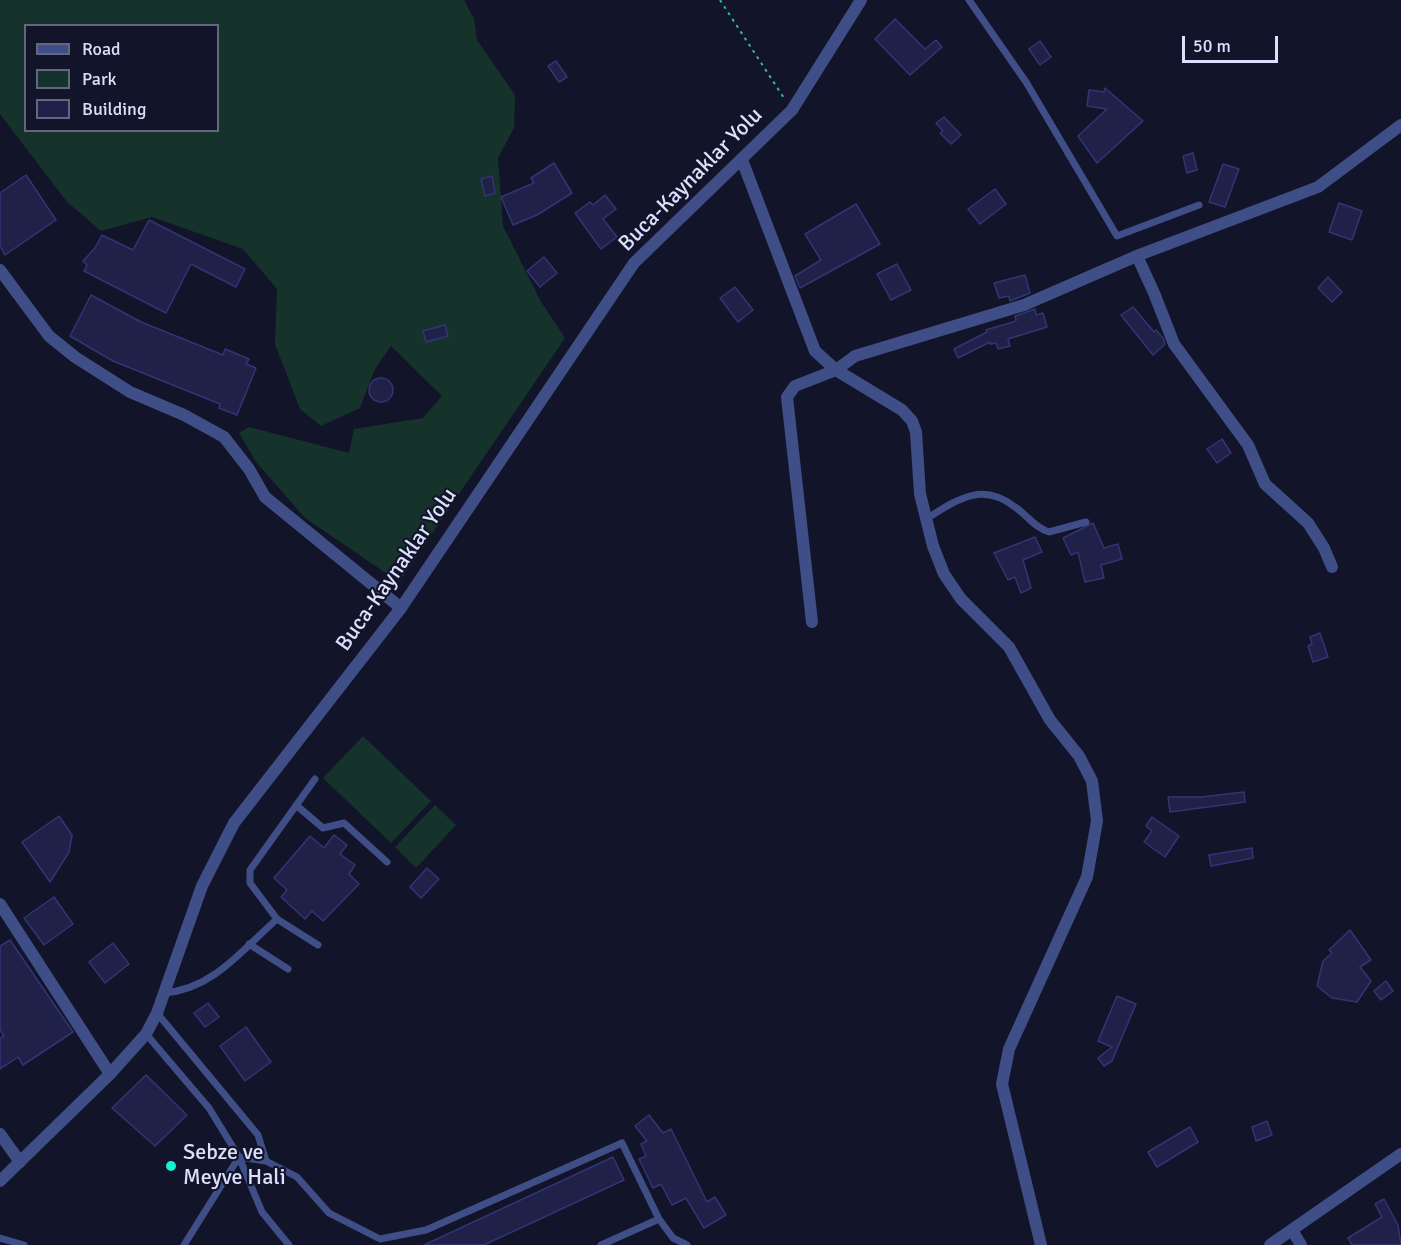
<!DOCTYPE html>
<html>
<head>
<meta charset="utf-8">
<style>
  body { margin:0 }
  #map { position:relative; width:1401px; height:1245px; overflow:hidden; background:#121429; font-family:Signika,sans-serif }
  canvas { display:block }
  .legend { position:absolute; left:24px; top:24px; width:195px; height:108px; box-sizing:border-box; background:#121429; border:2px solid #63667e; margin:0; padding:8px 10px; list-style:none; font-size:18px; color:#dce0fd }
  .legend li { display:flex; align-items:center; gap:12px; height:30px }
  .legend b { width:30px; border:2px solid #63667e }
  .scale { position:absolute; left:1182px; top:36px; width:96px; height:27px; box-sizing:border-box; border:3px solid #dce0fd; border-top:0; padding-left:8px; font-size:18px; line-height:21px; white-space:nowrap; color:#dce0fd; -webkit-text-stroke:4px #121429; paint-order:stroke }
</style>
</head>
<body>
<div id="map">
<canvas width="1401" height="1245"></canvas>
<ul class="legend">
<li><b style="height:8px;background:#3f4e86"></b>Road</li>
<li><b style="height:16px;background:#15332b"></b>Park</li>
<li><b style="height:16px;background:#1f2149"></b>Building</li>
</ul>
<div class="scale">50 m</div>
</div>
<script>
const ctx = document.querySelector('canvas').getContext('2d');
ctx.lineJoin = 'round';
function fill(path, color) { ctx.fillStyle = color; ctx.fill(path, 'evenodd'); }
function trace(path, color, width, dash) { ctx.strokeStyle = color; ctx.lineWidth = width; ctx.lineCap = dash ? 'butt' : 'round'; ctx.setLineDash(dash || []); ctx.stroke(path); }
function write(font, color, halo, rows, align = 'center') {
  ctx.font = font + ' Signika,sans-serif'; ctx.lineWidth = 4.5; ctx.setLineDash([]); ctx.textBaseline = 'middle'; ctx.strokeStyle = halo; ctx.fillStyle = color; for (const [text, x, y, turn = 0] of rows) {
    ctx.save(); ctx.translate(x, y); ctx.rotate((+turn || 0) * Math.PI / 180); ctx.textAlign = isNaN(turn) ? turn : align; if (halo) ctx.strokeText(text, 0, 0); ctx.fillText(text, 0, 0); ctx.restore();
  }
}
fill(new Path2D(`
  M0 0H464L474 19 477 40 515 95 514 128 498 158 503 226 540 300 565 338 399 582 305 518 256 462 239 433 249 427 349 453 354 429 423 418 442 396 391 346 375 369 360 408 321 426 300 409 275 344 277 289 243 249 152 217 101 231 67 202 0 114ZM26 26H218V130H26Z
  M363 736 431 801 391 843 323 778Z
  M435 805 456 825 416 868 395 847Z`), '#15332b');
const building = new Path2D(`
  M895 19 925 49 936 40 942 47 910 75 875 39Z
  M1040 41 1051 57 1040 65 1029 49Z
  M556 61 567 77 559 82 548 66Z
  M1105 88 1143 121 1097 163 1078 136 1107 109 1087 106 1089 90 1104 92Z
  M944 117 961 135 951 144 940 133 943 131 936 123Z
  M1193 153 1197 170 1187 173 1183 156Z
  M554 163 572 193 537 215 513 225 501 197 534 183 531 178Z
  M1223 164 1239 169 1225 207 1209 202Z
  M26 175 56 220 5 255 0 246V193Z
  M492 176 495 193 485 196 481 179Z
  M995 189 1006 204 980 224 968 209Z
  M605 195 616 209 603 219 617 237 601 249 575 213 590 202 593 205Z
  M1339 203 1362 211 1352 240 1329 232Z
  M856 204 880 244 800 288 795 276 821 260 805 234Z
  M149 220 245 269 236 287 191 264 166 313 84 271 87 265 83 261 95 248 102 235 133 250Z
  M544 257 557 273 540 287 527 271Z
  M897 264 911 290 891 300 877 274Z
  M1025 275 1030 293 1010 301 1009 296 999 298 994 283Z
  M1328 277 1342 292 1332 302 1318 288Z
  M735 287 753 310 738 322 720 298Z
  M91 295 141 322 223 355 225 349 249 359 246 364 256 368 237 415 219 408 220 404 113 361 70 336Z
  M1133 307 1154 332 1156 330 1163 338 1165 344 1153 355 1121 315Z
  M1035 309 1036 315 1043 313 1047 327 1008 339 1010 346 998 349 996 343 990 344V342L958 358 954 349 987 332 986 330 1016 321 1015 316Z
  M445 325 448 336 426 342 423 331Z
  M369 390a12 12 0 1 1 24 0a12 12 0 1 1-24 0Z
  M1222 439 1231 453 1217 463 1207 449Z
  M1093 523 1104 548 1118 544 1122 559 1101 565 1104 578 1085 582 1078 552 1071 555 1063 538Z
  M1035 537 1042 552 1023 560 1031 588 1021 593 1015 577 1008 580 994 553Z
  M1320 633 1328 657 1313 662 1308 646 1312 644 1310 637Z
  M1244 792 1245 802 1170 812 1168 797H1201Z
  M59 816 72 835 69 852 50 882 22 842Z
  M1152 817 1179 836 1165 857 1144 842 1152 831 1146 826Z
  M334 835 347 845 340 854 355 865 349 874 359 884 323 921 312 911 305 919 281 897 287 890 274 878 310 836 324 848Z
  M1252 848 1253 858 1211 866 1209 855Z
  M427 868 439 879 421 898 410 887Z
  M54 897 73 924 44 945 24 918Z
  M1350 930 1371 960 1360 967 1371 981 1357 1002 1332 998 1317 986 1323 961 1332 953 1329 950Z
  M10 940 73 1032 23 1065 18 1057 0 1069V1038L4 1036 0 1030V946Z
  M113 943 129 964 105 983 89 962Z
  M1386 981 1393 991 1381 1000 1374 991Z
  M1117 996 1136 1004 1112 1061 1104 1066 1098 1058 1112 1047 1098 1041Z
  M208 1003 219 1017 205 1027 194 1013Z
  M246 1027 271 1062 245 1081 220 1046Z
  M146 1075 187 1115 155 1146 112 1108Z
  M649 1115 663 1133 671 1129 707 1202 715 1197 726 1215 704 1228 686 1198 672 1205 661 1184 653 1188 639 1159 646 1156 641 1144 647 1141 635 1126Z
  M1267 1121 1272 1135 1256 1141 1252 1127Z
  M1190 1127 1198 1142 1157 1167 1148 1152Z
  M613 1157 624 1180 484 1245H424Z
  M1384 1199 1398 1225 1401 1245H1352L1348 1238 1382 1217 1375 1204Z`);
fill(building, '#1f2149');
trace(building, '#323574', 1.5);
trace(new Path2D(`
  M720 0 784 98`), '#37b690', 2, [3, 4.5]);
trace(new Path2D(`
  M969 0 1026 82 1117 236 1199 205
  M926 519C957 500 981 481 1015 507 1027 515 1035 528 1049 532L1086 522
  M296 805 323 828 344 823 387 862
  M277 919 318 945
  M249 944 288 969
  M164 993C213 989 241 951 277 919L250 883V870L315 779
  M157 1013 258 1135 266 1161
  M146 1034 209 1108 239 1157 262 1212 289 1245
  M239 1157 266 1161 297 1177 329 1213 380 1239 426 1230 622 1143 659 1219 673 1238 687 1245
  M0 1238 24 1245
  M184 1245 239 1157
  M601 1245 659 1219`), '#3f4e86', 7);
trace(new Path2D(`
  M742 160 815 351 836 370 855 356 1024 305 1139 255 1318 187 1401 125
  M1137 256 1154 293 1174 344 1248 445 1265 484 1308 523 1324 548 1332 567
  M0 270 49 336 75 357 130 392 184 415 224 437 249 469 265 497 401 608
  M812 622 787 397 795 386 836 370 902 410 912 421 916 432 920 494 933 546 944 574 961 599 1009 647 1050 720 1079 756 1092 781 1097 821 1087 877 1009 1049 1002 1084 1041 1245
  M0 904 110 1074
  M0 1134 20 1162
  M1292 1230 1301 1245`), '#3f4e86', 12);
trace(new Path2D(`
  M0 1181 110 1074 146 1034 157 1013 202 886 234 823 401 608 634 263 792 110 861 0
  M1270 1245 1401 1154`), '#3f4e86', 12);
for (const [x, y, r, color] of [
  [171,1166,6,"#12f3d3"]
]) { const dot = new Path2D(); dot.arc(x, y, r, 0, 2 * Math.PI); ctx.fillStyle = color; ctx.fill(dot); trace(dot, '#121429', 2); }
write('22px', '#dce0fd', '#121429', [
  ["Buca-Kaynaklar Yolu",691,180,-45],
  ["Buca-Kaynaklar Yolu",397,570,-55]
]);
write('22px', '#dce0fd', '#121429', [
  ["Sebze ve",183,1153],
  ["Meyve Hali",183,1178]
], 'left');
</script>
</body>
</html>
